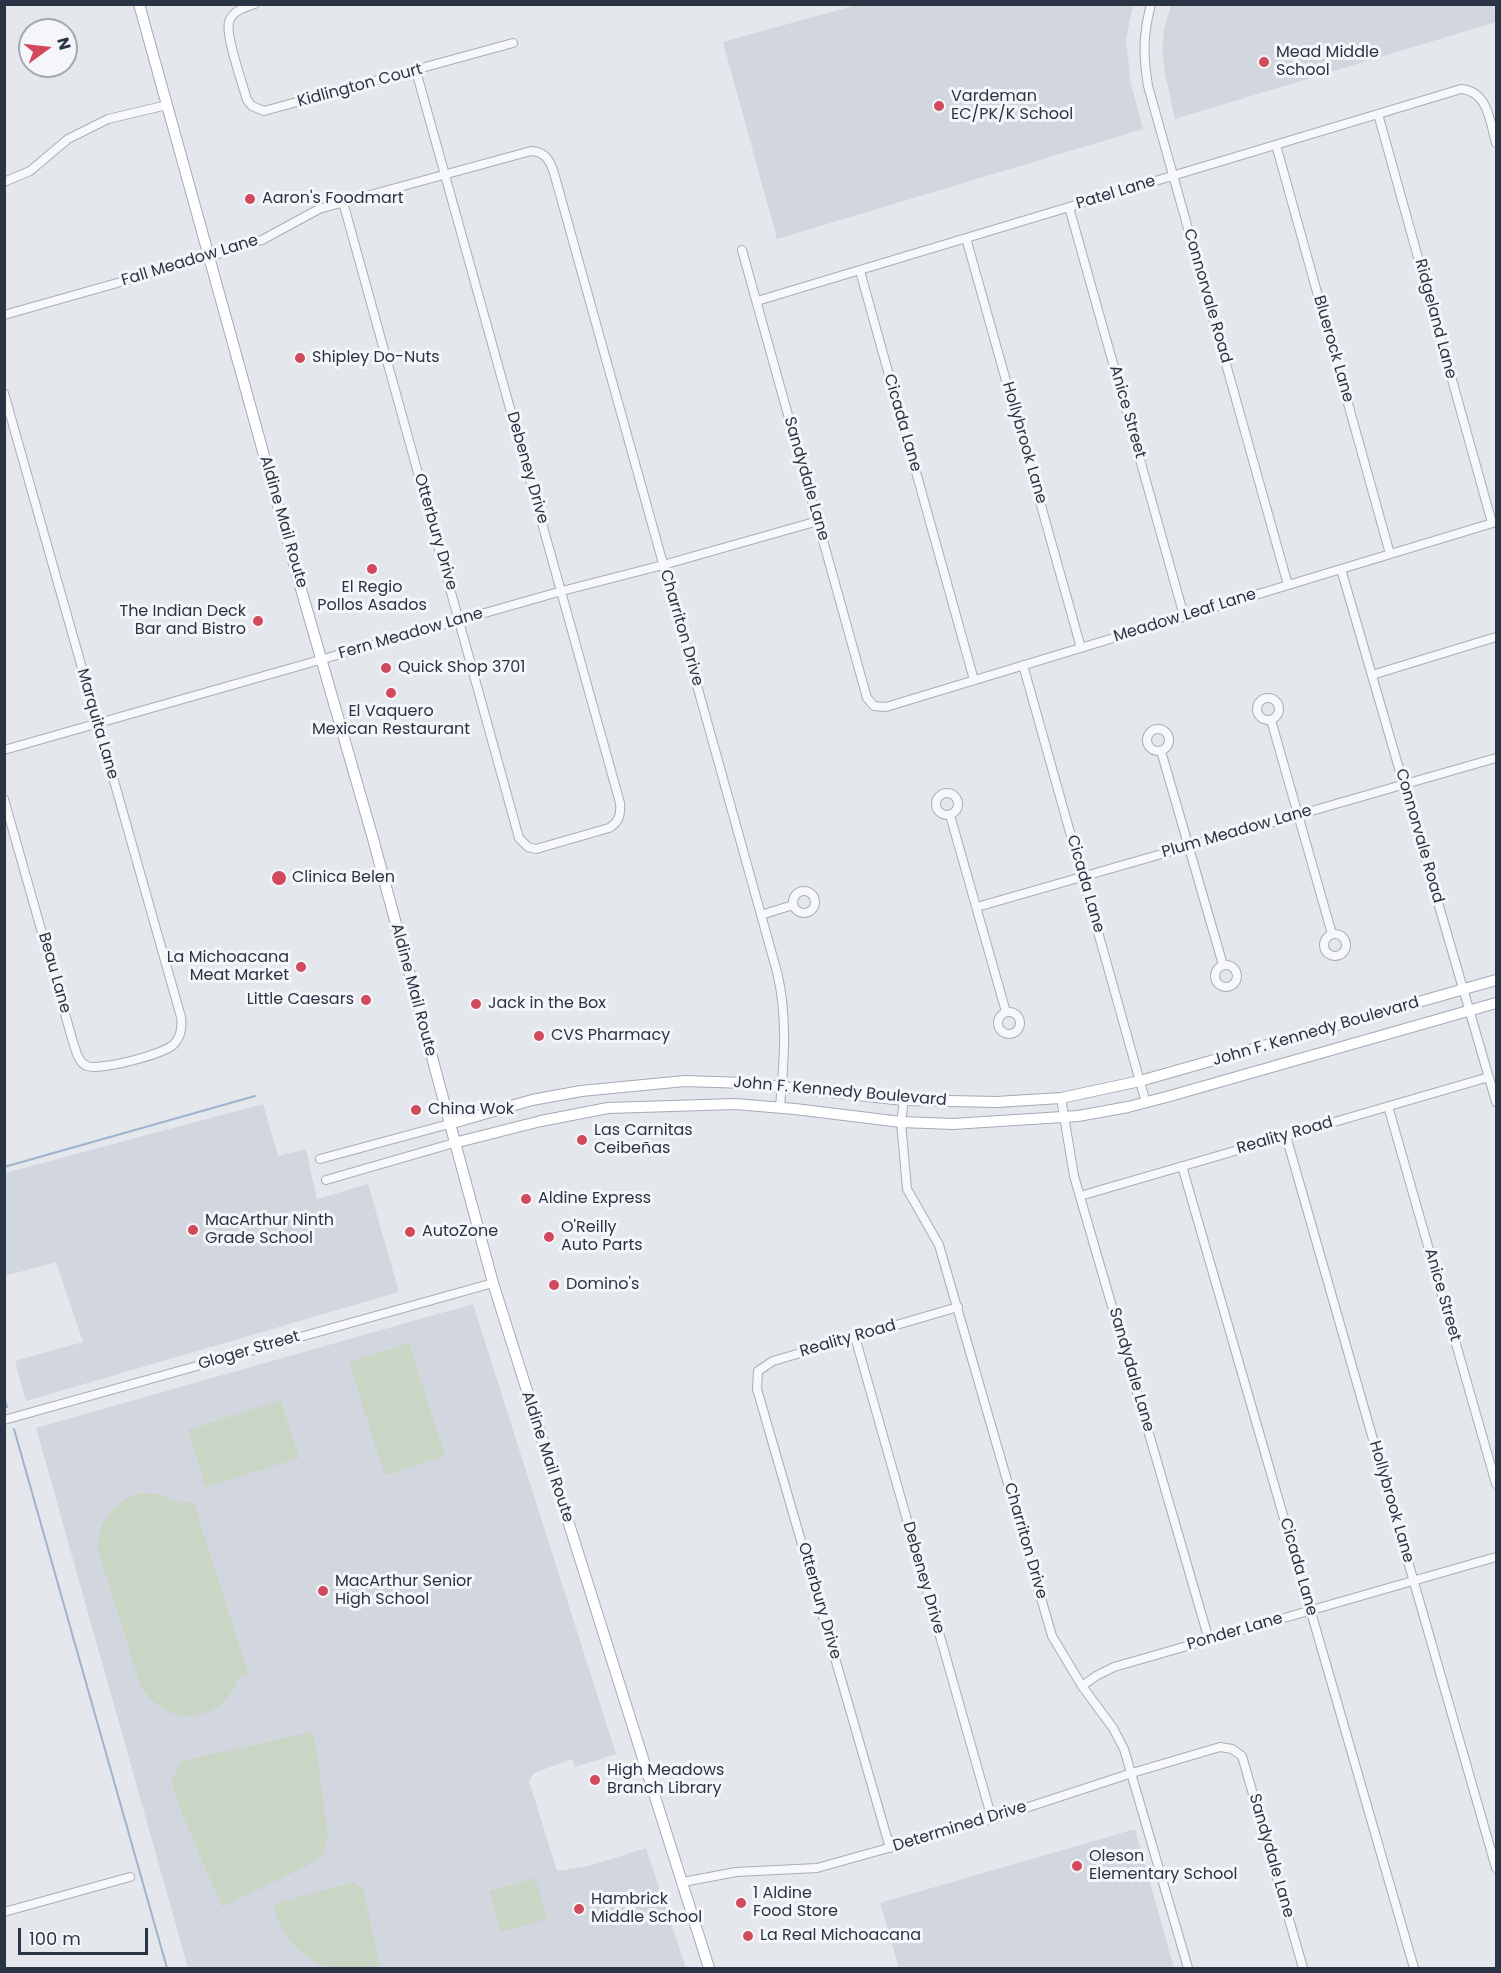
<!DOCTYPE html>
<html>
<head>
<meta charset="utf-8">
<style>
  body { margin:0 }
  #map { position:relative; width:1501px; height:1973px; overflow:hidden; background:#e4e7ec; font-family:Poppins,sans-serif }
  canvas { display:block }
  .frame { position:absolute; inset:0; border:6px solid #2b3445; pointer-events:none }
  .north { position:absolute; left:18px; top:18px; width:60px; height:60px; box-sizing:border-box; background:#f4f6f9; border:2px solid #a4a8b1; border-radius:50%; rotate:75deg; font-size:16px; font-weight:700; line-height:24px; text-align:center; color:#2b3445 }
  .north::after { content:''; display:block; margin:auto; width:21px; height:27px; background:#d1495b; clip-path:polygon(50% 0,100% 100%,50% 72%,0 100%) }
  .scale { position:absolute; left:18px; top:1928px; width:130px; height:27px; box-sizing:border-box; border:3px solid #2b3445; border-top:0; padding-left:8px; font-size:18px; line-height:21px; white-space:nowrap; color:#2b3445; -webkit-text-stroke:4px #f4f6f9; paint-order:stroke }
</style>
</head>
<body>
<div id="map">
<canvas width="1501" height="1973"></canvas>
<div class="frame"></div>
<div class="north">N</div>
<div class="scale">100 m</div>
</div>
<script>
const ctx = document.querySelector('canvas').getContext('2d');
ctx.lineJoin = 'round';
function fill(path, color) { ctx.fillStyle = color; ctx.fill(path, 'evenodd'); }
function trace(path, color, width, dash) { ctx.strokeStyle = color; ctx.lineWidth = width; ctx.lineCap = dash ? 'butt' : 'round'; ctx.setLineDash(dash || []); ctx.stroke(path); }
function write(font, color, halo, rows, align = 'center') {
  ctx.font = font + ' Poppins,sans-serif'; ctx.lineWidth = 6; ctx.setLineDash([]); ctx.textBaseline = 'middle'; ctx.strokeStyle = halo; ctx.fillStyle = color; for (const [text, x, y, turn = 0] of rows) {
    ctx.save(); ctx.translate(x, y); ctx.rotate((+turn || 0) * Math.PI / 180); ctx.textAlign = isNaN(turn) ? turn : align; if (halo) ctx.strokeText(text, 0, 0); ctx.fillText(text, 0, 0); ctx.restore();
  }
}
fill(new Path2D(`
  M860 4 1133 5 1126 40 1131 84 1143 129 777 239 723 42Z
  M1171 5H1496V22L1175 119 1165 74 1162 49 1164 30Z
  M263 1104 278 1156 306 1149 317 1199 368 1184 399 1292 26 1401 15 1361 83 1342 56 1262 5 1276V1173Z
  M473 1304 616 1754 575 1767 572 1759 534 1773 529 1781 557 1871 589 1866 646 1848 686 1968H188L36 1428Z
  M1135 1829 1174 1968H899L880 1903Z`), '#d2d6de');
fill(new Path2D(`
  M409 1343 445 1456 385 1475 349 1362Z
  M281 1400 299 1458 206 1487 188 1430Z
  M143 1493 160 1494 183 1504 193 1501 249 1675 238 1678C222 1726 165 1728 141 1686L99 1554 98 1545 100 1529 108 1514 127 1498Z
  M312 1732 315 1741 328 1837 322 1854 307 1866 222 1907 181 1811 171 1780 182 1761Z
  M535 1878 547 1919 501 1932 489 1891Z
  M354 1882 363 1889 380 1967 375 1968H332C301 1960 279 1935 274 1904Z`), '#c9d6c5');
trace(new Path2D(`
  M4 1167 255 1096
  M4 1397 7 1407
  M14 1429 167 1968`), '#9fb4cc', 2);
const minor = new Path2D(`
  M255 4C245 7 232 11 229 22 225 35 243 85 247 100L252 106 264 111 513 43
  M1151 4C1143 35 1143 55 1148 86L1288 585
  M1378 114 1492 523
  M1276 145 1390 554
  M4 182 30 171 68 139 108 119 167 105
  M343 202 519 838 528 847 536 849 609 828C619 822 621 815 620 803L416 71
  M1069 207 1184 616
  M966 238 1081 648
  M742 250 867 698 874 706 886 707 1496 522
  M860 271 974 680
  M757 301 1461 89C1488 91 1490 122 1496 143
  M4 315 209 257 262 240 319 209 531 151C545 152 550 160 554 173L777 972C788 1017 784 1062 780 1107
  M4 393 181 1017C182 1025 181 1036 175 1043 167 1054 99 1071 87 1066 78 1062 76 1051 73 1042L4 799
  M1341 569 1496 1102
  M1023 665 1146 1103
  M1372 675 1496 637
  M1257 709a11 11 0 1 1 22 0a11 11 0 1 1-22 0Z
  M1271 720 1332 934
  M1147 740a11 11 0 1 1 22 0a11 11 0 1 1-22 0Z
  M4 750 562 591 663 565 818 521
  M1161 751 1223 965
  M936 804a11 11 0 1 1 22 0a11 11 0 1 1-22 0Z
  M950 815 1006 1012
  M793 902a11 11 0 1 1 22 0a11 11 0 1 1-22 0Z
  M977 907 1496 758
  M761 915 793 905
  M1324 945a11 11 0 1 1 22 0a11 11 0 1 1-22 0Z
  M1215 976a11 11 0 1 1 22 0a11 11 0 1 1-22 0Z
  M998 1023a11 11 0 1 1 22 0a11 11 0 1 1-22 0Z
  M1061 1098 1074 1176 1209 1640
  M904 1100 901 1122 907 1189 939 1245 1052 1636 1082 1686 1113 1728 1124 1749 1188 1968
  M1388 1106 1496 1484
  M1286 1136 1496 1868
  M320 1159 449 1124
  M1182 1166 1414 1968
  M326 1180 454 1143
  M1080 1196 1489 1077
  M855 1337 992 1819
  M4 1420 493 1283
  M1082 1686 1096 1676 1114 1667 1496 1557
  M890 1848 757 1389 758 1371 773 1361 958 1307
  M683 1882 736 1872 817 1868 992 1819 1132 1773 1220 1747 1232 1749 1242 1756 1303 1968
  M4 1912 130 1877`);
const major = new Path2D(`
  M139 4 301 589 372 835 493 1283 709 1968
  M449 1124 532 1100 581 1091 685 1081 745 1083 904 1100 996 1102 1061 1098 1140 1081 1496 980
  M454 1143 541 1121 608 1108 735 1104 795 1109 901 1122 953 1124 1078 1116 1128 1107 1170 1096 1496 1003`);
trace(minor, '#a9aeb7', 10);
trace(major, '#a3abb8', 12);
trace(minor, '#f7f8fa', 8);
trace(major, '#fff', 10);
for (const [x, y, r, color] of [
  [1264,62,6,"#d1495b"],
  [939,106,6,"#d1495b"],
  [250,199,6,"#d1495b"],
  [300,358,6,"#d1495b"],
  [372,569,6,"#d1495b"],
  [258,621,6,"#d1495b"],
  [386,668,6,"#d1495b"],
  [391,693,6,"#d1495b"],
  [279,878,8,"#d1495b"],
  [301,967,6,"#d1495b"],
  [366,1000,6,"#d1495b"],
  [476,1004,6,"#d1495b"],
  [539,1036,6,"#d1495b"],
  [416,1110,6,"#d1495b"],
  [582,1140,6,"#d1495b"],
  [526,1199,6,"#d1495b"],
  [193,1230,6,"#d1495b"],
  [410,1232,6,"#d1495b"],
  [549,1237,6,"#d1495b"],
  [554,1285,6,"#d1495b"],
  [323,1591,6,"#d1495b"],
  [595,1780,6,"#d1495b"],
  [1077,1866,6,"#d1495b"],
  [741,1903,6,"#d1495b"],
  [579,1909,6,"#d1495b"],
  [748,1936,6,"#d1495b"]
]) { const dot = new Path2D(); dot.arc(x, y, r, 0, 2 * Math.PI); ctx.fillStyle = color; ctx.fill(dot); trace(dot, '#f4f6f9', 2); }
write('16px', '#2b3445', '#f4f6f9', [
  ["Mead Middle",1276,53],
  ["School",1276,71],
  ["Vardeman",951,97],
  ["EC/PK/K School",951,115],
  ["Aaron's Foodmart",262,199],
  ["Shipley Do-Nuts",312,358],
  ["El Regio",372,588,"center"],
  ["Pollos Asados",372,606,"center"],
  ["The Indian Deck",246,612,"right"],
  ["Bar and Bistro",246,630,"right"],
  ["Quick Shop 3701",398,668],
  ["El Vaquero",391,712,"center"],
  ["Mexican Restaurant",391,730,"center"],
  ["Clinica Belen",292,878],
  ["La Michoacana",289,958,"right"],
  ["Meat Market",289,976,"right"],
  ["Little Caesars",354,1000,"right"],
  ["Jack in the Box",488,1004],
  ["CVS Pharmacy",551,1036],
  ["China Wok",428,1110],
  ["Las Carnitas",594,1131],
  ["Ceibeñas",594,1149],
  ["Aldine Express",538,1199],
  ["MacArthur Ninth",205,1221],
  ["Grade School",205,1239],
  ["O'Reilly",561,1228],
  ["Auto Parts",561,1246],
  ["AutoZone",422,1232],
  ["Domino's",566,1285],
  ["MacArthur Senior",335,1582],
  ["High School",335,1600],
  ["High Meadows",607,1771],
  ["Branch Library",607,1789],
  ["Oleson",1089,1857],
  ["Elementary School",1089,1875],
  ["1 Aldine",753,1894],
  ["Food Store",753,1912],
  ["Hambrick",591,1900],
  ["Middle School",591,1918],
  ["La Real Michoacana",760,1936]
], 'left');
write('16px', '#2b3445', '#f4f6f9', [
  ["Kidlington Court",360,86,-15],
  ["Patel Lane",1116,193,-17],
  ["Fall Meadow Lane",190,261,-17],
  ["Connorvale Road",1207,296,74],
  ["Ridgeland Lane",1435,319,75],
  ["Bluerock Lane",1333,349,74],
  ["Anice Street",1127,412,74],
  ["Cicada Lane",902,423,74],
  ["Hollybrook Lane",1024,443,74],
  ["Debeney Drive",527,468,74],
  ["Sandydale Lane",806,479,74],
  ["Aldine Mail Route",283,522,74],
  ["Otterbury Drive",435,532,74],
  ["Meadow Leaf Lane",1185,616,-17],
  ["Charriton Drive",681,628,74],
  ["Fern Meadow Lane",411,634,-16],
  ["Marquita Lane",97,724,74],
  ["Plum Meadow Lane",1237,832,-16],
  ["Connorvale Road",1419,836,74],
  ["Cicada Lane",1085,884,74],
  ["Beau Lane",54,973,74],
  ["Aldine Mail Route",413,990,75],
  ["John F. Kennedy Boulevard",1316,1032,-16],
  ["John F. Kennedy Boulevard",840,1092,5],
  ["Reality Road",1285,1136,-16],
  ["Anice Street",1442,1295,74],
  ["Reality Road",848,1339,-16],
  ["Gloger Street",249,1351,-16],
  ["Sandydale Lane",1131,1370,74],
  ["Aldine Mail Route",547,1457,72],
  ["Hollybrook Lane",1391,1502,74],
  ["Charriton Drive",1025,1541,74],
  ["Cicada Lane",1298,1567,74],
  ["Debeney Drive",923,1578,74],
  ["Otterbury Drive",819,1601,74],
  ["Ponder Lane",1235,1632,-16],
  ["Determined Drive",960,1827,-17],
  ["Sandydale Lane",1271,1856,74]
]);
</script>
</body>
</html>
